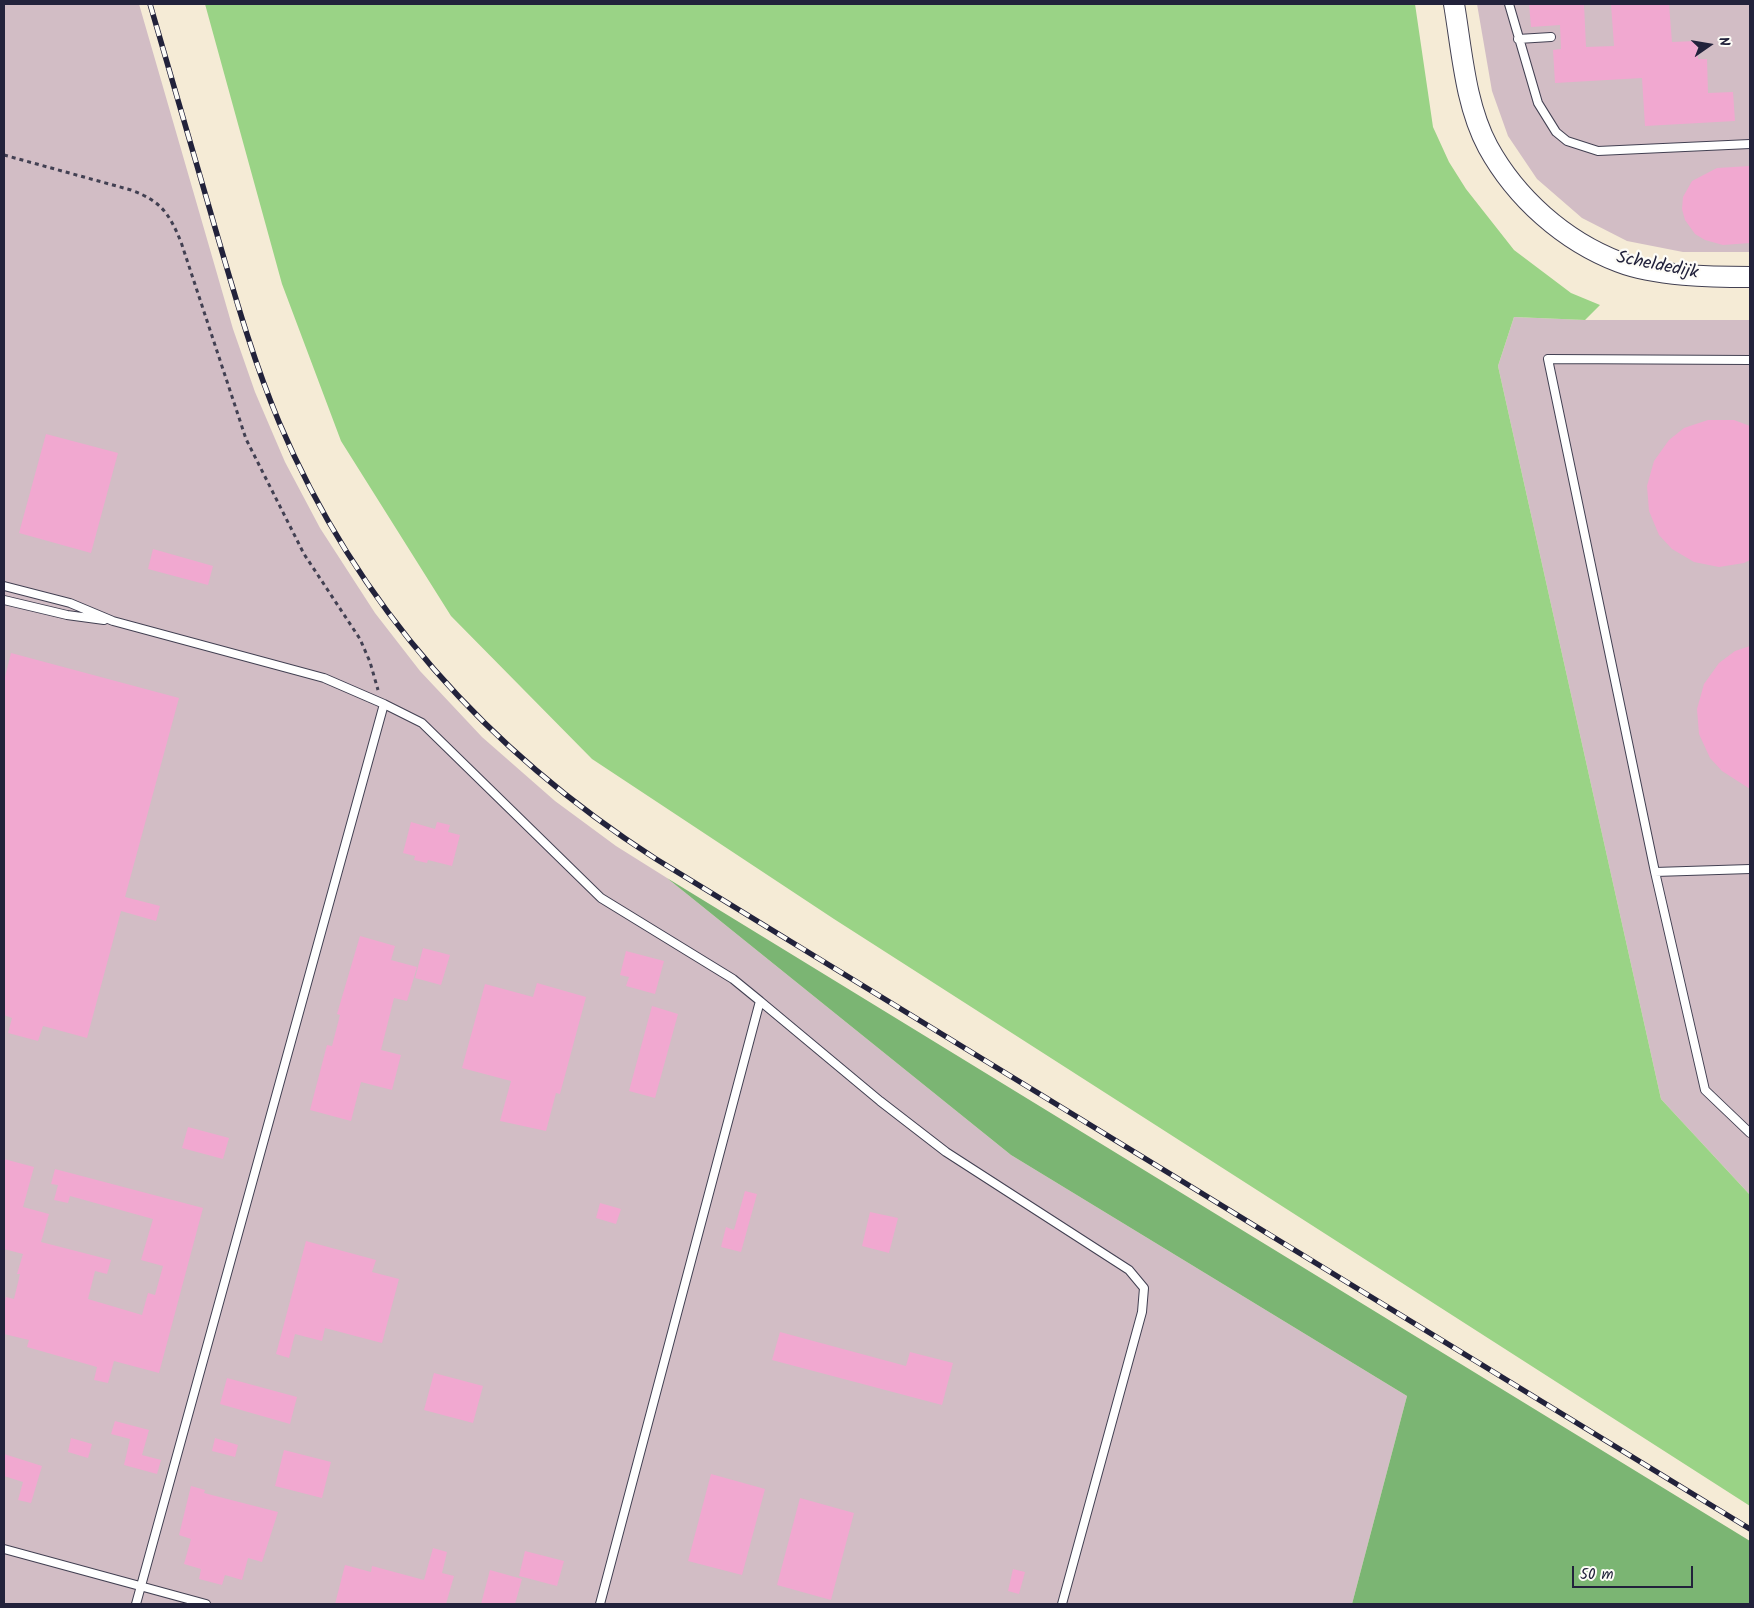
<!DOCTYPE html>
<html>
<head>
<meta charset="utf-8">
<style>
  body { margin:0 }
  #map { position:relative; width:1754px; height:1608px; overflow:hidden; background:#f5ebd6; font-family:Kalam,sans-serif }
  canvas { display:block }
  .frame { position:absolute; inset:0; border:5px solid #22223b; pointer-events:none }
  .north { position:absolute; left:1684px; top:20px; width:50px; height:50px; -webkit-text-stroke:4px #fdfcf7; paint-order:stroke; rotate:77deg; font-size:14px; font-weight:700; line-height:20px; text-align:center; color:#22223b }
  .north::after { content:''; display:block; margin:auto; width:18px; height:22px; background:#22223b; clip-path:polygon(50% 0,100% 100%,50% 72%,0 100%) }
  .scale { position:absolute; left:1572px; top:1566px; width:121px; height:22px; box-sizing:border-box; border:2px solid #22223b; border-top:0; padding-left:6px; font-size:15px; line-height:18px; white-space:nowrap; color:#22223b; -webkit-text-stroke:4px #fdfcf7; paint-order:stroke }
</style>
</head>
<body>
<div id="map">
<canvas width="1754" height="1608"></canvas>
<div class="frame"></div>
<div class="north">N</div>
<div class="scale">50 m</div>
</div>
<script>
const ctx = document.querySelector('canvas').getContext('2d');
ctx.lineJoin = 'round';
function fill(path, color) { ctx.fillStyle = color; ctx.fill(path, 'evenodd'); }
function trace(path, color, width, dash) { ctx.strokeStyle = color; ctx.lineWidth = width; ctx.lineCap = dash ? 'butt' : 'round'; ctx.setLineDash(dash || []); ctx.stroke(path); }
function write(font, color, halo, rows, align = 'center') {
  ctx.font = font + ' Kalam,sans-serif'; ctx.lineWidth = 4.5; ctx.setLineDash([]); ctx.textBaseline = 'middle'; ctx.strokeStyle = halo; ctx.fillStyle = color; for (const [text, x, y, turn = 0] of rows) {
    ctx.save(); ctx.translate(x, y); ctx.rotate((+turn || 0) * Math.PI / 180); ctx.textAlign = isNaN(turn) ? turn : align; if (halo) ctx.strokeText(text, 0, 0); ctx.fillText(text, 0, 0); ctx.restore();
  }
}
fill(new Path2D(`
  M4 4H139L233 329 255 392 285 462 320 528 375 613 420 671 482 737 555 801 616 846 667 878 1011 1155 1407 1396 1352 1604H4Z
  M1477 4H1750V252H1683L1627 241 1582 218 1537 179 1508 136 1492 91Z
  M1514 317 1585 320H1750V1195L1661 1099 1498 366Z`), '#d2bdc5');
fill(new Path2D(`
  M205 4H1415L1433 127 1449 162 1466 189 1514 250 1571 293 1600 305 1585 320 1514 317 1498 366 1661 1099 1750 1195V1506L834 919 592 759 451 616 341 441 282 284Z`), '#9ad386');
fill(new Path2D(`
  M667 878 1750 1541V1604H1352L1407 1396 1011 1155Z`), '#7bb573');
fill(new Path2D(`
  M1529 4H1584L1586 47 1614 46 1611 4H1669L1672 42 1697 41 1698 59H1707L1708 93 1733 92 1735 121 1645 126 1642 78 1555 83 1553 50 1561 49 1560 25 1531 27Z
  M1750 166V243L1723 245 1705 240 1695 234 1685 220 1682 209 1683 197 1692 181 1717 168Z
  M1708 420H1734L1750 426V560L1744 563 1719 567 1694 562 1672 549 1659 535 1649 511 1647 486 1654 461 1669 440 1684 428Z
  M46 434 118 453 91 553 19 533Z
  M153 549 213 566 208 585 148 569Z
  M1750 646V789L1722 771 1710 758 1699 734 1697 709 1704 684 1719 663 1735 651Z
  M11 653 179 698 125 897 160 906 156 921 121 911 87 1038 43 1026 38 1041 8 1033 12 1018 4 1015V681Z
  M411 822 435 829 437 822 450 825 448 832 460 835 452 866 428 860 427 863 414 860 415 856 403 853Z
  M360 936 395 946 391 960 417 967 407 1001 394 998 381 1050 401 1055 392 1090 361 1082 351 1121 310 1110 327 1045 332 1046 340 1015 337 1014Z
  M423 948 450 955 441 985 415 978Z
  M626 951 664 961 655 994 626 986 629 977 620 975Z
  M537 983 586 997 560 1094 556 1093 546 1131 500 1121 511 1081 462 1068 485 984 533 997Z
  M652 1006 678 1014 655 1098 629 1091Z
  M188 1127 229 1138 223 1159 182 1148Z
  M4 1159 34 1167 23 1207 49 1214 41 1242 111 1260 107 1274 95 1271 88 1299 142 1315 148 1293 155 1295 163 1266 141 1260 153 1219 70 1196 68 1203 54 1200 58 1185 51 1184 55 1169 203 1208 159 1373 114 1361 108 1383 94 1380 97 1367 27 1347 29 1340 4 1334V1306L6 1297 14 1299 20 1274H17L23 1254 4 1249Z
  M745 1191 757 1194 741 1252 721 1247 726 1227 734 1230Z
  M600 1203 621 1209 616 1224 596 1218Z
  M870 1212 898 1218 889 1253 862 1246Z
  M306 1241 376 1260 372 1272 399 1279 382 1343 325 1328 322 1341 295 1334 289 1358 276 1354Z
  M780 1332 906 1366 910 1352 953 1363 942 1405 772 1360Z
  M434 1373 483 1386 473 1423 424 1410Z
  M227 1378 297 1397 290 1424 220 1404Z
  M115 1421 149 1430 142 1455 161 1460 157 1474 124 1465 130 1439 111 1434Z
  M71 1438 92 1444 88 1458 68 1452Z
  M215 1438 238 1445 235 1457 212 1451Z
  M284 1450 331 1462 322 1498 275 1486Z
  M4 1454 42 1466 31 1503 18 1500 23 1482 4 1476Z
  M711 1474 765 1489 742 1575 688 1561Z
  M191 1486 205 1490 204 1493 278 1512 262 1562 248 1558 242 1580 225 1575 222 1585 199 1579 201 1569 184 1564 191 1539 179 1535Z
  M800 1498 854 1513 831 1600 777 1585Z
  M433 1548 447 1552 442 1573 454 1576 446 1604H335L345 1565 371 1572 372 1566 424 1580Z
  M525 1551 564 1561 557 1586 519 1576Z
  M1013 1569 1025 1572 1019 1594 1008 1591Z
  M490 1570 522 1579 515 1604H481Z`), '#f1a8d0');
const service = new Path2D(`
  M1509 4 1538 103 1556 132 1567 141 1598 151 1750 144
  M1518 39 1551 37
  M4 586 70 603 113 621 324 678 384 704
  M4 600 67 615 104 620
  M1750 869 1655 872 1705 1090 1750 1133
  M1655 872 1548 359 1750 360
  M4 1549 206 1604
  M136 1604 384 704 422 723 601 898 733 979 760 1001
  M600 1604 760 1001 880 1101 946 1152 1129 1270 1144 1288 1142 1312 1062 1604`);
const tertiary = new Path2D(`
  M1454 4C1462 51 1465 104 1488 147 1516 198 1564 241 1619 262 1655 276 1711 277 1750 277`);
trace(service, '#424052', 10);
trace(tertiary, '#424052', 22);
trace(new Path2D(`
  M4 155 131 190C161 201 169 213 181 242L246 439 304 554 360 639 370 662 378 690`), '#424052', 3, [4, 4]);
trace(service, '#fff', 8);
trace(tertiary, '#fff', 20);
const rail = new Path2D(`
  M150 4C172 80 194 155 216 231 235 296 253 360 279 422 357 606 489 752 656 859L1750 1529`);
trace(rail, '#22223b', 5.5);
trace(rail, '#fdfcf7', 4, [11]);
write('18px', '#22223b', '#fdfcf7', [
  ["Scheldedijk",1657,267,11]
]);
</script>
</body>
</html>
